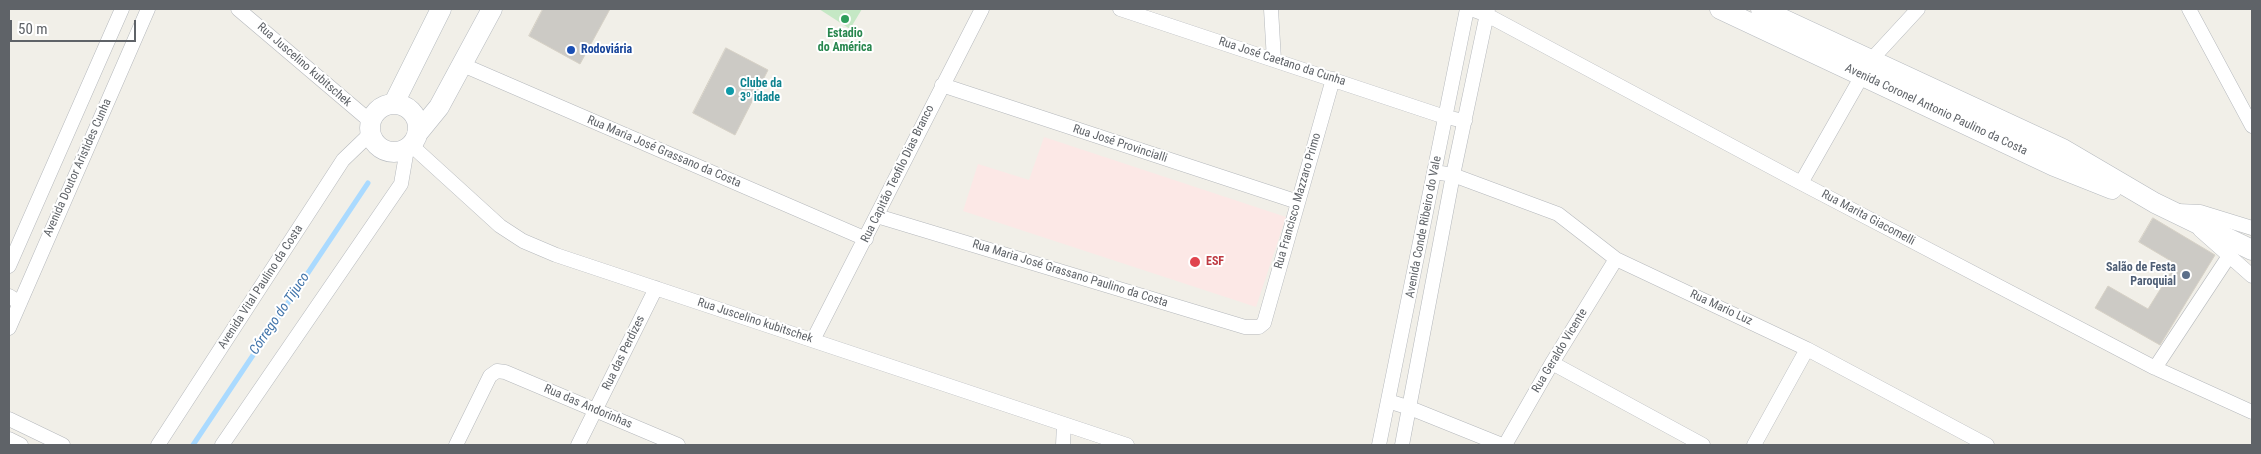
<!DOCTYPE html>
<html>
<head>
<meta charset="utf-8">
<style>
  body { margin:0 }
  #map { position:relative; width:2261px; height:454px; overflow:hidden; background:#f1efe8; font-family:"Roboto Condensed",sans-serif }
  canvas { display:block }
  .frame { position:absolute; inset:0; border:10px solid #5f6368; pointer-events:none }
  .scale { position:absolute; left:10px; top:20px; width:126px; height:22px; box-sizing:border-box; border:2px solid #5f6368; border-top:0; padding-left:6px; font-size:15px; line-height:18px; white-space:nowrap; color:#5f6368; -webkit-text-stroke:4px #fff; paint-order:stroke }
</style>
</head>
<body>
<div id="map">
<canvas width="2261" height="454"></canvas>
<div class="frame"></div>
<div class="scale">50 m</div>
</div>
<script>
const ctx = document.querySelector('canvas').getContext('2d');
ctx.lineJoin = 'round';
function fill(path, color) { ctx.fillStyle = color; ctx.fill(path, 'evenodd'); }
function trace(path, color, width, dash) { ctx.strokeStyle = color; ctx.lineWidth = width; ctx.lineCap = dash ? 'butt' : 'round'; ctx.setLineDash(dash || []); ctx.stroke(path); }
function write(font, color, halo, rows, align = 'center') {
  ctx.font = font + ' "Roboto Condensed",sans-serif'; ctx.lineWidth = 4; ctx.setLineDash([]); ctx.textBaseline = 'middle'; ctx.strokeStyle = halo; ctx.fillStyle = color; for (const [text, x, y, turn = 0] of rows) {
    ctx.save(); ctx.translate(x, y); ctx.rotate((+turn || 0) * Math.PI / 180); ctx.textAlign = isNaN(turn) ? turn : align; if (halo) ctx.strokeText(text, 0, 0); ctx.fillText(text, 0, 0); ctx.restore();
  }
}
fill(new Path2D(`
  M1044 137 1286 217 1256 307 963 211 978 164 1029 180Z`), '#fce8e6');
fill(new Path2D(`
  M819 9H862L850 29Z`), '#c5e8c5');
trace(new Path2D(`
  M193 445 368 183`), '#aadaff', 5);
const building = new Path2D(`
  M543 9H610L580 64 529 36Z
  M726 48 768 70 735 135 693 113Z
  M2153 218 2215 255 2160 345 2095 308 2108 286 2148 309 2176 264 2139 242Z`);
fill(building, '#cccac5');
trace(building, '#d6d1c6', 1);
const street = new Path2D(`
  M238 9 370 121
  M1120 9 1445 117 1465 121
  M1271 9 1274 60
  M1471 9 1487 15 1801 183 2155 368 2252 412
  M2189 9 2252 126
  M463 65 866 239
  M942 85 1298 202
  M411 145 500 226 523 241 556 255 1127 445
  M1435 172 1453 175 1558 214 1616 259 1807 349 1987 445
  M1801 183 1871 60 1918 9
  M2178 211 2200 212 2252 228
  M877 216 1245 327H1259L1264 323 1333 79
  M2200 230 2252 276
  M9 266 122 9
  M9 296 20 303
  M9 328 148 9
  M813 340 982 9
  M1552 363 1703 445
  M2155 368 2229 256
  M1388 401 1410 408 1502 445
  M9 419 63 445
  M9 439 21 445
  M158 445 343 160 370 134
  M222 445 401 184 407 149
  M456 445 490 376 497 371 505 372 678 445
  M578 445 656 288
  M1063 445 1064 424
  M1379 445 1467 9
  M1402 445 1453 175 1488 9
  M1505 445 1552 363 1616 259
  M1754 445 1807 349`);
const secondary = new Path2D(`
  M1720 9 2054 166 2112 189
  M1761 9 2063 149 2155 203 2252 250
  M394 103 441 9
  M370 128a24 24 0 1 1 48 0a24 24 0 1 1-48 0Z
  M417 134 439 107 492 9`);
trace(street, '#b5b8bc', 15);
trace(secondary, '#b6babf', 21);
trace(street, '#fff', 14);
trace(secondary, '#fff', 20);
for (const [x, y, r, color] of [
  [845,19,5,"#2e9e5b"],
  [571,50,5,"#1a4fb4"],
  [730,91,5,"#0f9aa8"],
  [1195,262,6,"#e0444e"],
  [2186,275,5,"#5c6f8a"]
]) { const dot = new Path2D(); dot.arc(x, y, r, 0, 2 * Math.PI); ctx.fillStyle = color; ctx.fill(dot); trace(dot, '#fff', 2); }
write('bold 12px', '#27864d', '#fff', [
  ["Estadio",845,34],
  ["do América",845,48]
]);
write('bold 12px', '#164399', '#fff', [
  ["Rodoviária",581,50]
], 'left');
write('12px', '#5f6368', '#fff', [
  ["Rua José Caetano da Cunha",1282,62,18],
  ["Rua Juscelino kubitschek",304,65,41],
  ["Avenida Coronel Antonio Paulino da Costa",1936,110,25],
  ["Rua José Provincialli",1120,144,18],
  ["Rua Maria José Grassano da Costa",664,152,23],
  ["Avenida Doutor Aristides Cunha",78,168,-66],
  ["Rua Capitão Teofilo Dias Branco",898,174,-64],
  ["Rua Francisco Mazzaro Primo",1298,201,-74],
  ["Rua Marita Giacomelli",1868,218,28],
  ["Avenida Conde Ribeiro do Vale",1424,227,-79],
  ["Rua Maria José Grassano Paulino da Costa",1070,274,17],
  ["Avenida Vital Paulino da Costa",261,287,-57],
  ["Rua Mario Luz",1721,308,25],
  ["Rua Juscelino kubitschek",755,321,18],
  ["Rua Geraldo Vicente",1560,351,-59],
  ["Rua das Perdizes",624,353,-64],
  ["Rua das Andorinhas",588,407,23]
]);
write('bold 12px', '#0d838f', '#fff', [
  ["Clube da",740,84],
  ["3º idade",740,98]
], 'left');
write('bold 12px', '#be3a42', '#fff', [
  ["ESF",1206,262]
], 'left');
write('bold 12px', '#4e5e75', '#fff', [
  ["Salão de Festa",2176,268],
  ["Paroquial",2176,282]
], 'right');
write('italic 14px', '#4174aa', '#fff', [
  ["Córrego do Tijuco",280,314,-56]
]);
</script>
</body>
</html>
